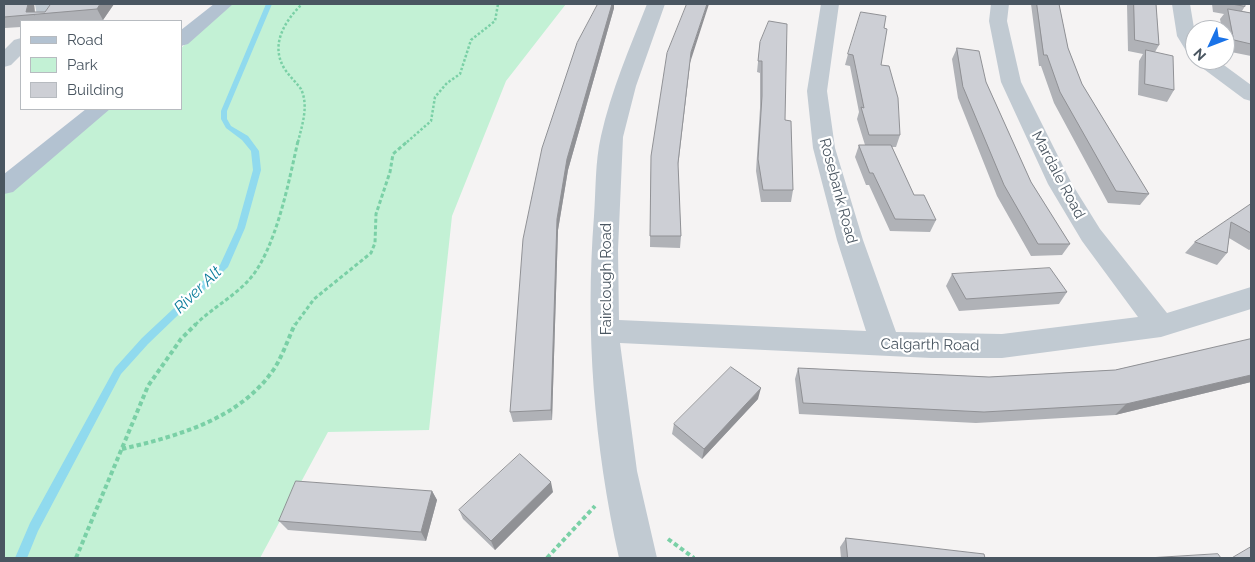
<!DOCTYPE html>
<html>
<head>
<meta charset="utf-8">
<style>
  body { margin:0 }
  #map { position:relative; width:1255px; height:562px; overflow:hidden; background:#f5f3f3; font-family:Raleway,sans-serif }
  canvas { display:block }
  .frame { position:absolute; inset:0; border:5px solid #4a5661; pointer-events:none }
  .legend { position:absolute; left:20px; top:20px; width:162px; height:90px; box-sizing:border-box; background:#fff; border:1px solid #b7bbc0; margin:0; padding:6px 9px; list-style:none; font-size:15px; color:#4a5661 }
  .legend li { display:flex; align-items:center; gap:10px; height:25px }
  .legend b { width:25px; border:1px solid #b7bbc0 }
  .north { position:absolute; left:1185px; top:20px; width:50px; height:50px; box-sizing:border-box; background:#fff; border:1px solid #b7bbc0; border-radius:50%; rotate:227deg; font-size:14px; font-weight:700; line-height:20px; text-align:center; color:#4a5661 }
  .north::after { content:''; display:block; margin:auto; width:18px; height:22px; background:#1a73e8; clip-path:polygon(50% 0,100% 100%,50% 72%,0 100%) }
</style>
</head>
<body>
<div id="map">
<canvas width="1255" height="562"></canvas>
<div class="frame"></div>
<ul class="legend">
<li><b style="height:6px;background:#b3c2d1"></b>Road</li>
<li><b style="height:14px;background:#c3f1d5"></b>Park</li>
<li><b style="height:14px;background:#cdcfd5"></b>Building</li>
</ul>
<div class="north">N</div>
</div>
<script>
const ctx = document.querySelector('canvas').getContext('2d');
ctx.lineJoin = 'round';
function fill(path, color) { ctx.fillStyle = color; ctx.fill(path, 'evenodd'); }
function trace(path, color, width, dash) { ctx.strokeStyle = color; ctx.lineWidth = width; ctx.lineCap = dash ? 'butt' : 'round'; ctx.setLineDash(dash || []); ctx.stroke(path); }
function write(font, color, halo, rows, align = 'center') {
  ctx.font = font + ' Raleway,sans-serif'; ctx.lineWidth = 4.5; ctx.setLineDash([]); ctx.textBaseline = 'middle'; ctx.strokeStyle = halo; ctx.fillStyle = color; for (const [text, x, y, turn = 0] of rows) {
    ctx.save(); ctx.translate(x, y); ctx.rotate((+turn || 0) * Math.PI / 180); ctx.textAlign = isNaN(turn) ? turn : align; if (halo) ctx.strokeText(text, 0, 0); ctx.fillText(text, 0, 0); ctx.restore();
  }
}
fill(new Path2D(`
  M232 4H566L506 81 452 216 429 430 328 432 260 558H4V192L107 109H181V48Z`), '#c3f1d5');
fill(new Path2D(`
  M266 4H272L227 111V119L231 126 248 136 259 151 261 170 245 228 228 267 148 344 121 374 38 531 27 558H15L30 523 115 368 142 338 220 265 237 228 253 170 251 151 242 140 226 128 221 119V111Z`), '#90daee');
trace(new Path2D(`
  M298 142C302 125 309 106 301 89 296 82 289 76 284 68 270 44 285 21 302 4
  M407 142 431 121 435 97 447 83 460 74 471 40 495 21 498 4`), '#7ad0a6', 2.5, [2.5, 2]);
trace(new Path2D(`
  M195 325C211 309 233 297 248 281 276 251 289 180 298 141
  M295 325 314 299 371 253 375 243 376 214 390 172 393 154 408 141`), '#7ad0a6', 3, [4, 2.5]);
trace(new Path2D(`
  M122 449C178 436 240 419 274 369 283 355 288 339 295 324
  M668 539 694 558
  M76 558 148 386 181 339 196 324
  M547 558 595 506`), '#7ad0a6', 4, [4.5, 3]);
fill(new Path2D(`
  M35 4H53L55 16 52 21H34L37 16Z
  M647 4H665L636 86 623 137 618 250 619 320 866 331 837 240 813 148 807 91 821 4H839L827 91 835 148 863 240 896 332 1002 334 1138 317 1082 241 1048 184 1001 82 989 21 991 4H1009L1007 21 1021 82 1072 184 1100 229 1167 313 1251 287V309L1161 337 1002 358H931L620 343 637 471 657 558H619C594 445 585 331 594 216 596 189 595 162 601 136 611 91 630 47 647 4Z
  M1172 4H1190L1195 34V56L1188 54 1177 36Z
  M21 38V55L11 65 4 67V50L14 40Z
  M1195 59 1217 60 1251 85V101L1244 99 1197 64Z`), '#c1cad2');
fill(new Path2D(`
  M214 4H233L188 44 181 46V30Z
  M86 109H110L13 192 4 194V174Z`), '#b3c2d1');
fill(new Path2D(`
  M4 4H34L35 12H45L114 4 103 20 85 21H21V27L5 28 4 30Z
  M598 4H614V8L568 170 558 230 552 420 513 422 510 412Z
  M1031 4H1059L1068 48 1082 84 1149 194 1140 205 1108 203 1054 103 1041 66H1039Z
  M1127 4H1156L1159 45 1155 52 1174 90 1167 102 1138 95 1139 61 1143 54 1128 51Z
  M1212 4H1245V6L1242 11 1251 13V56L1226 51 1225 44V30H1222L1220 19 1224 14 1213 12Z
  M884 28 881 65 900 135 896 147H892L914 195 936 220 930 232 890 231 869 185H866L855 157 859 145H865L857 119 859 112 850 66 845 65 848 54Z
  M760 42 785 120 793 190 791 202H761L756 171 760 108V73L757 72Z
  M957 48 986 82 1031 182 1070 244 1062 255 1031 256 997 196 958 98 952 59Z
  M690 63 678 167 681 236 680 248 650 247 651 156Z
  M1251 204V249L1249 250 1229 238 1227 253 1217 265 1185 253 1195 242Z
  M952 274 1067 292 1059 304 959 311 946 286Z
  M1251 339V382L1115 415 976 423 799 414 795 379 798 368 989 377 1115 370Z
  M758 399 702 459 672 434 674 424Z
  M432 491 437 500 426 541 288 530 279 521Z
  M553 492 495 550 463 519 459 510Z
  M846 538 985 558H841L840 547Z`), '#b0b2b7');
fill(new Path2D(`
  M28 4H34L35 16 34 14 26 12Z
  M100 4H114L103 20 97 9Z
  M612 4H614V8L568 170 558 230 552 420 551 410 557 219 567 159Z
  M707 4H709L690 63 677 175 691 52Z
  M1251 375V382L1115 415 1126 404Z
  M761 388 758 399 702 459 704 449Z
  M551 482 553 492 495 550 491 541Z
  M432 491 437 500 426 541 421 532Z`), '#909195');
const building = new Path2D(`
  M4 4H28L26 12H45L50 5V4H100L97 9 4 17Z
  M598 4H612L567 159 557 219 551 410 510 412 523 239 542 148 577 43Z
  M687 4H707L691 52 678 163 681 236H650L651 156 667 53Z
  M1037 4H1059L1068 48 1082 84 1149 194 1116 191 1060 92 1047 55H1044Z
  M1134 4H1156L1159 45 1135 40Z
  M1232 4H1245V6Z
  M1228 9 1251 13V44L1234 40Z
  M861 12 886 16 884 28 887 29 881 65 889 66 898 98 900 135H869L861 107 864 108 853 55 848 54Z
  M769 21 787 24 785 120 791 121 793 190H763L758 159 762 96V61H758L760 42Z
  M957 48 979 51 986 82 1031 182 1070 244H1038L1004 185 963 87Z
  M1146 50 1173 56 1174 90 1145 84Z
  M859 145H891L914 195H924L936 220 895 219 873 173H870Z
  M1251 204V233L1231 222 1227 253 1195 242Z
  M1050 268 1067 292 966 299 952 274Z
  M1251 339V375L1126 404 984 412 803 403 798 368 989 377 1115 370Z
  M731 367 761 388 704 449 674 424Z
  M520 454 551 482 491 541 459 510Z
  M296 481 432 491 421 532 279 521Z
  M846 538 984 554 985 558H848Z
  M1251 547V558H1232Z
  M1218 554 1221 558H1148Z`);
fill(building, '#cdcfd5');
trace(building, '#909195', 1);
write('15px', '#4a5661', '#fff', [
  ["Mardale Road",1058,175,62],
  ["Rosebank Road",838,191,75],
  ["Fairclough Road",606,279,-90],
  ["Calgarth Road",930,345,1]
]);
write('italic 16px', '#0c7c9b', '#fff', [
  ["River Alt",198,290,-44]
]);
</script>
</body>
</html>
